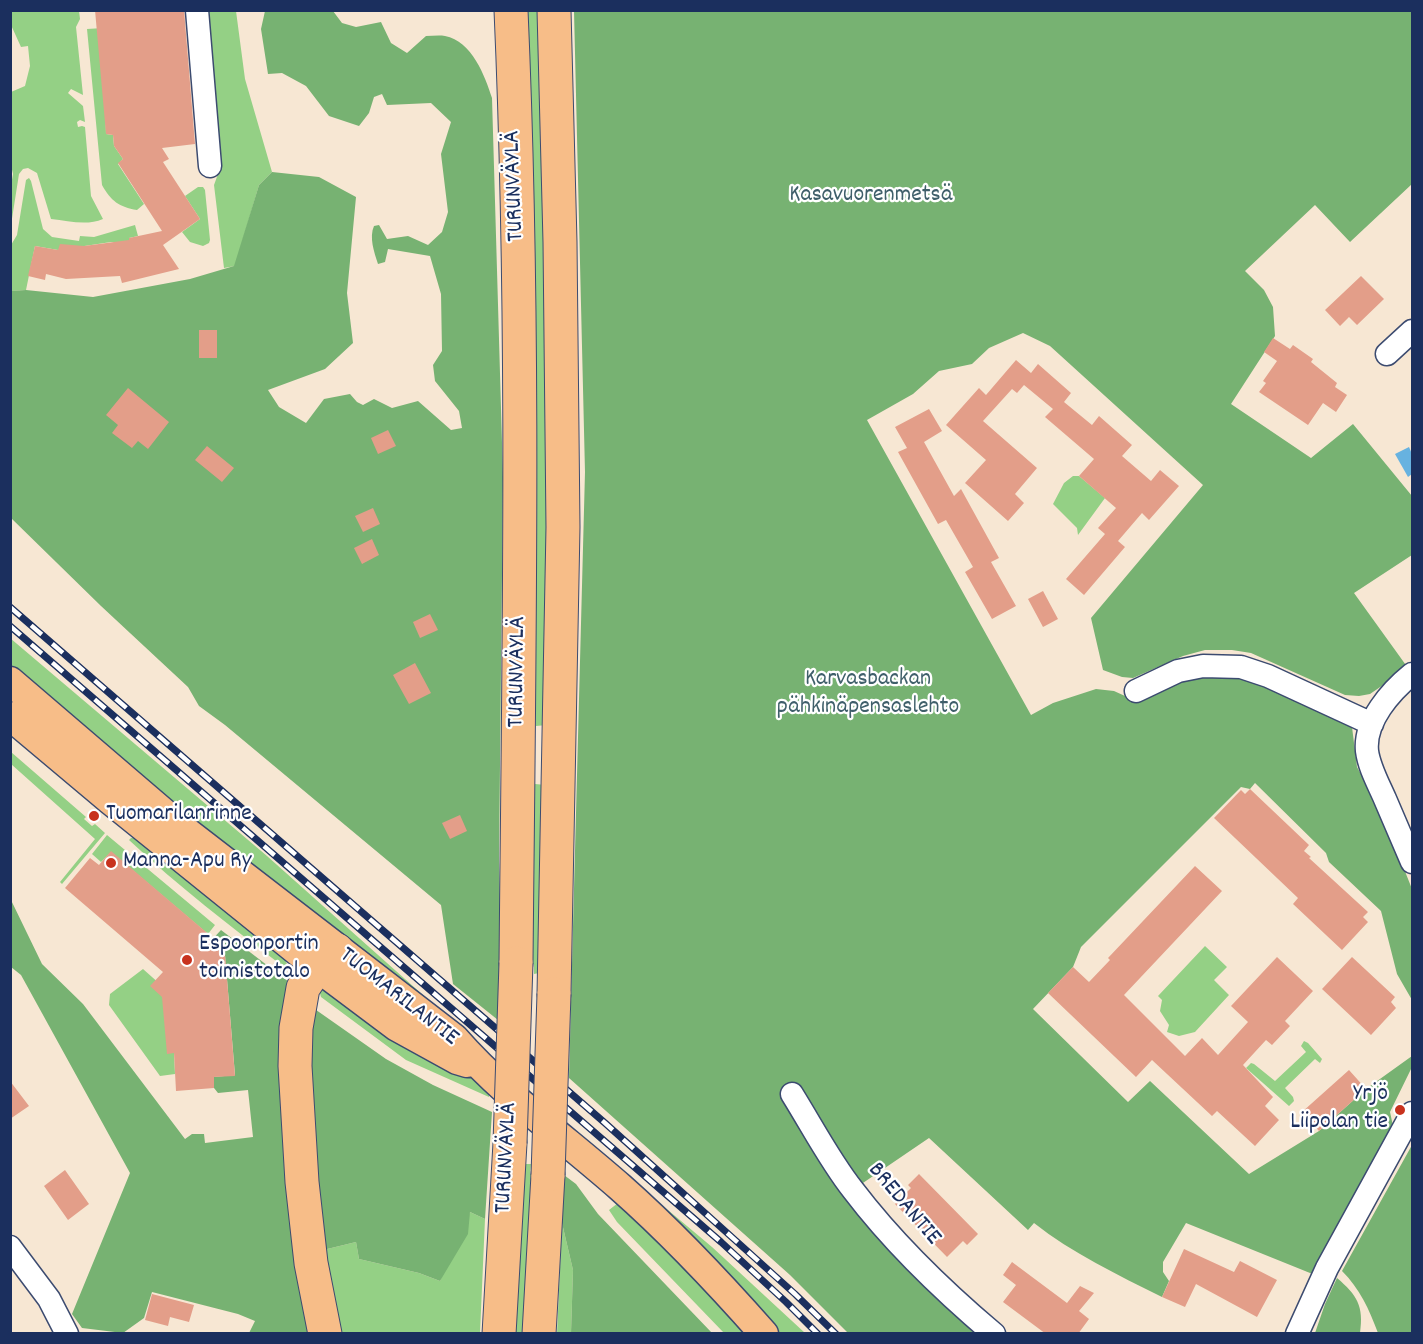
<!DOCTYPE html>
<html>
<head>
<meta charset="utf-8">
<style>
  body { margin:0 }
  #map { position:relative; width:1423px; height:1344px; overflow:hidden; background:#f7e7d3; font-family:Dekko,sans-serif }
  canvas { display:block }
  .frame { position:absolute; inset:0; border:12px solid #1b2f5e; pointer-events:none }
</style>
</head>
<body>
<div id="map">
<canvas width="1423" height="1344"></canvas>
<div class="frame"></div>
</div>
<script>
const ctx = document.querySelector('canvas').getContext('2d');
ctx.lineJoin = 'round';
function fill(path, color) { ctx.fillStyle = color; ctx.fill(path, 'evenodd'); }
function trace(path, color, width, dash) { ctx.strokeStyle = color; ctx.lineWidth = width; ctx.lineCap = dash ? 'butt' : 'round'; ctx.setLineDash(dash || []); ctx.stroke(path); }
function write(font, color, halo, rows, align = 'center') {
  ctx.font = font + ' Dekko,sans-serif'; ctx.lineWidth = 4.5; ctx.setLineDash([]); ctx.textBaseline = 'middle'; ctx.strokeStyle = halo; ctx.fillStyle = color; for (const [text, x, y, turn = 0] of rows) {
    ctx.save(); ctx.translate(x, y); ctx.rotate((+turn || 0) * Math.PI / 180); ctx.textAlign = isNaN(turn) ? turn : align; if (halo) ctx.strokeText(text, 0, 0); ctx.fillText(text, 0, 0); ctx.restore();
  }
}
fill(new Path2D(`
  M11 10 79 11 80 19 76 27 83 95 71 89 68 93 83 106 85 122 80 120 77 122 78 127 82 126 85 127 91 196 103 219C87 226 69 221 51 219L37 173 28 168 23 169 19 174 11 225 10 191 13 174 10 161 11 92 25 86 30 66 28 46 21 47 11 25Z
  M205 11H236L245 79 272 172 259 185 235 266 224 268 214 185 218 174 203 16Z
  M527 11H540L547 351V725L536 726V351Z
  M103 28 106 134 113 135 114 146 123 159 118 164 144 204 137 210C119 207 111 201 102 185L87 29Z
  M29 178 31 181 43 229 52 237 79 241 80 236 94 237 135 225 138 236 129 238 131 244 111 242 58 250 35 246 26 290 11 291V245L17 235 26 180Z
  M198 187H203L205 190 210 240 209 243 203 246 190 242 182 232 200 219 185 196Z
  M1073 476H1079L1105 498 1078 535 1077 528 1053 504 1064 483Z
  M10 638 267 856 442 1012 443 1022 11 672Z
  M11 752 86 817 84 819 92 826 95 824 105 833 62 884 60 882 95 839 11 764Z
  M535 784 546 785 539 973 534 974V964H531Z
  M107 835 215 925 208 934 111 852 101 862 92 854Z
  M131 838H135L280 946 288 967H284C231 927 178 886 129 840Z
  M1205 946 1227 967 1214 980 1229 995 1195 1032 1179 1036 1167 1032 1169 1025 1160 1011 1162 1000 1158 996Z
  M143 969 161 985 174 1053 175 1074 160 1076 109 1005 110 994Z
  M327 985 454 1069 482 1083 489 1092V1097L406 1060 321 997 319 990Z
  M1304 1041 1308 1043 1322 1059 1320 1063 1315 1059 1285 1088 1293 1097 1294 1101 1289 1106 1246 1068 1251 1063 1254 1064 1275 1081 1306 1052 1301 1046Z
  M524 1164H531L530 1174H534L527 1333 514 1334Z
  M637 1184 712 1247 805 1333H780L707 1253Z
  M618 1203 694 1274 750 1333H724L617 1222 609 1210Z
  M470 1212 485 1219 480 1333H334L319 1251 356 1242 359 1259 419 1273 440 1281Z
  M562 1223 573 1270 571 1333 557 1334Z`), '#94d085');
fill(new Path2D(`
  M265 11H333L342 23 356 27 381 22 391 43 407 53 426 36C432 36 439 35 445 36 472 41 485 76 492 98L503 477 499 861 501 962 498 1020 453 984 441 905 225 725 199 706 188 687 101 606 11 518 10 291 26 290 93 297 190 279 234 266 259 185 272 172 319 177 356 197 347 293 353 343 325 369 268 390 279 407 306 423 324 399 350 394 357 402 363 405 374 399 392 408 418 401 451 430 462 428 459 411 435 381 433 365 442 351 441 294 430 256 388 249 385 262 378 264C374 252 369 237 374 226L379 225 387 239 408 236 428 245 442 232 448 212 441 154 451 122 431 103 387 105 382 94 374 97 369 113 359 126 329 116 306 86 282 73 268 74 261 29Z
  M574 11H1412V184L1350 242 1315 205 1245 271 1264 290 1273 307 1275 336 1231 404 1311 458 1353 424 1412 496V555L1354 593 1408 668 1370 694 1359 696 1345 695 1251 653 1232 650H1205L1183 656 1133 678 1122 677 1103 670 1091 618 1203 485 1050 346 1023 333 989 348 972 364 939 371 913 394 867 420 1031 715 1053 703 1096 689 1114 691 1125 696 1136 698 1198 674H1241L1349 722 1352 727 1357 767 1381 811 1412 889V1000L1397 974 1381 911 1329 862 1326 853 1255 783 1250 789 1241 787 1081 947 1073 967 1033 1009 1128 1102 1150 1081 1249 1174 1319 1131 1366 1089 1412 1056V1067L1390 1112 1393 1126 1315 1275 1186 1223 1163 1262V1272L1169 1281 1162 1297C1118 1275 1072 1253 1034 1223L1028 1230 929 1138 857 1187 986 1333H848L790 1275 569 1078 585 472Z
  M10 898 42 964 83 1004 185 1139 192 1134H204L205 1143 253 1137 248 1090 218 1093 214 1088V1077L235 1075 224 943 208 944 221 930 289 982 314 1333H249L255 1321 238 1314 152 1292 144 1318 123 1333 82 1328 72 1314 130 1173 21 975 11 967Z
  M309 1005 386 1059 433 1085 492 1112 485 1219 470 1212 468 1234 440 1281 419 1273 359 1259 356 1242 319 1251Z
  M1412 1145V1333H1378C1369 1309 1360 1289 1342 1271Z
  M564 1175 576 1184 598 1214 712 1333H571L573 1270 562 1223Z
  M1337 1278C1357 1295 1364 1306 1360 1333H1315L1325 1304Z`), '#77b272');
fill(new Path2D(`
  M1409 447 1412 454V474L1408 477 1395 454Z`), '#67b2e0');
fill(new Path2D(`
  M95 10H184L195 144 162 148 169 159 163 162 200 219 163 245 179 269 122 283 120 276 66 279 46 274 45 280 28 276 35 246 58 250 60 244 84 246 129 240V238L162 231 118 163 123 159 114 146 113 135 106 134Z
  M1361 276 1384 299 1357 325 1349 317 1340 326 1325 310Z
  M199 330H217V358H199Z
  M1273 338 1290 349 1293 345 1313 359 1311 362 1337 383 1335 387 1347 395 1336 412 1323 403 1308 425 1259 392 1266 383 1263 381 1277 361 1264 352Z
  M1016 360 1031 373 1038 364 1071 393 1064 402 1092 425 1099 416 1132 445 1122 456 1151 481 1160 470 1179 486 1149 520 1142 513 1118 541 1125 547 1084 595 1066 579 1105 534 1098 528 1116 508 1079 476 1094 459 1045 417 1053 409 1024 385 1017 393 1012 389 983 421 1037 468 1015 494 1024 503 1008 521 965 483 986 460 946 425 979 388 986 395Z
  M128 388 169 422 148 449 138 441 132 448 112 433 118 425 106 415Z
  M929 409 942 431 924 442 954 496 961 489 999 558 991 562 1016 606 992 619 965 572 973 567 946 520 938 524 898 452 907 448 895 427Z
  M388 430 396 446 378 454 371 438Z
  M207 446 234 468 222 482 195 460Z
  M373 508 380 524 363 532 355 516Z
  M372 539 379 555 362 564 354 548Z
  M1043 591 1058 619 1043 627 1028 599Z
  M430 614 438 630 420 638 413 622Z
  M415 663 431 693 409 704 393 675Z
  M1250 789 1309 845 1304 851 1311 857 1309 858 1368 912 1363 917 1368 922 1342 950 1293 904 1298 898 1214 818 1241 790 1245 794Z
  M460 815 467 831 450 839 442 823Z
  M111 851 219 943H224L235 1076 214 1077V1088L176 1091 174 1053 167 1054 162 997 150 986 163 972 65 888 90 858 99 865Z
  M1195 866 1222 891 1124 995 1185 1056 1202 1038 1218 1055 1248 1022 1231 1006 1277 957 1313 991 1285 1021 1290 1026 1272 1045 1266 1040 1243 1065 1273 1097 1265 1106 1279 1120 1255 1146 1217 1111 1212 1116 1152 1060 1136 1077 1048 993 1073 967 1089 982 1110 960 1108 958Z
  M1352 957 1395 997 1391 1002 1396 1008 1371 1035 1322 989Z
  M1349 1070 1366 1089 1319 1131 1302 1112Z
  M10 1081 29 1106 10 1119Z
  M65 1170 89 1204 68 1220 44 1186Z
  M919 1174 978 1234 967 1245 963 1241 947 1257 895 1204 911 1188 908 1185Z
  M1184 1249 1234 1272 1240 1261 1277 1280 1257 1317 1196 1284 1185 1307 1162 1297Z
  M1012 1262 1067 1303 1080 1286 1094 1293 1079 1311 1089 1319 1078 1334H1046L1003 1302 1016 1285 1003 1275Z
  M152 1294 194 1305 189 1322 170 1317 168 1326 145 1320Z`), '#e39e89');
const minor = new Path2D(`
  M197 10 210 166
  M1387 354 1412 331
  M1412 674C1391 691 1364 721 1367 751 1369 767 1378 783 1385 799 1394 820 1403 841 1412 862
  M1136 691 1178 671 1203 666 1241 667 1268 676 1372 724
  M792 1094C812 1126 830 1161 853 1190 894 1244 942 1290 994 1334
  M10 1247 49 1299 67 1334
  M1297 1334 1327 1268 1412 1113`);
const major = new Path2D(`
  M10 681 178 825 454 1038C503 1094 564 1138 620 1187 671 1232 719 1283 764 1334
  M10 716 110 800 317 967 397 1027 457 1060 467 1063`);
const highway = new Path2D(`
  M511 10C525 328 519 645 516 963
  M554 10 560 242 563 527 554 994
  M325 1334 311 1263 302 1182 295 1066 296 1028 303 988 317 967 337 950
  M499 1334 510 1143
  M539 1334 548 1175`);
trace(minor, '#3c4b70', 25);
trace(major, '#3c4b70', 31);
trace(highway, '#3c4b70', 35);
trace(minor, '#fff', 22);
trace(major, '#f7bd88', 28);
trace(highway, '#f7bd88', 33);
const rail = new Path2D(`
  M10 607 605 1123 795 1294 836 1334
  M10 626 721 1242 786 1302 818 1334`);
trace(rail, '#1b2f5e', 7);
trace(rail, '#fff', 4.5, [14]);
const highwayBridge = new Path2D(`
  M510 1143 516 963
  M548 1175 554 994`);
trace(highwayBridge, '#3c4b70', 35, []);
trace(highwayBridge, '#f7bd88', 33);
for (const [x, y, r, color] of [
  [94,816,6,"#c8321e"],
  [111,863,6,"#c8321e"],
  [187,960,6,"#c8321e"],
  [1400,1110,6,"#c8321e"]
]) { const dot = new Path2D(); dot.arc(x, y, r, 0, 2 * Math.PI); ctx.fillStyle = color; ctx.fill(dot); trace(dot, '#fff', 2); }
write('24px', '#1b2f5e', '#fff', [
  ["TURUNVÄYLÄ",516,186,-92],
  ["TURUNVÄYLÄ",519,672,-89],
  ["TUOMARILANTIE",398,998,38],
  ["TURUNVÄYLÄ",508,1158,-87],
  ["BREDANTIE",903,1205,50]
]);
write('24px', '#3f5f6a', '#fff', [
  ["Kasavuorenmetsä",871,197],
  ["Karvasbackan",868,681],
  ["pähkinäpensaslehto",868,709]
]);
write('24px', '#1b2f5e', '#fff', [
  ["Tuomarilanrinne",106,816],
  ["Manna-Apu Ry",123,863],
  ["Espoonportin",199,946],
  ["toimistotalo",199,974],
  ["Yrjö",1388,1096,"right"],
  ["Liipolan tie",1388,1124,"right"]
], 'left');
</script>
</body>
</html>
